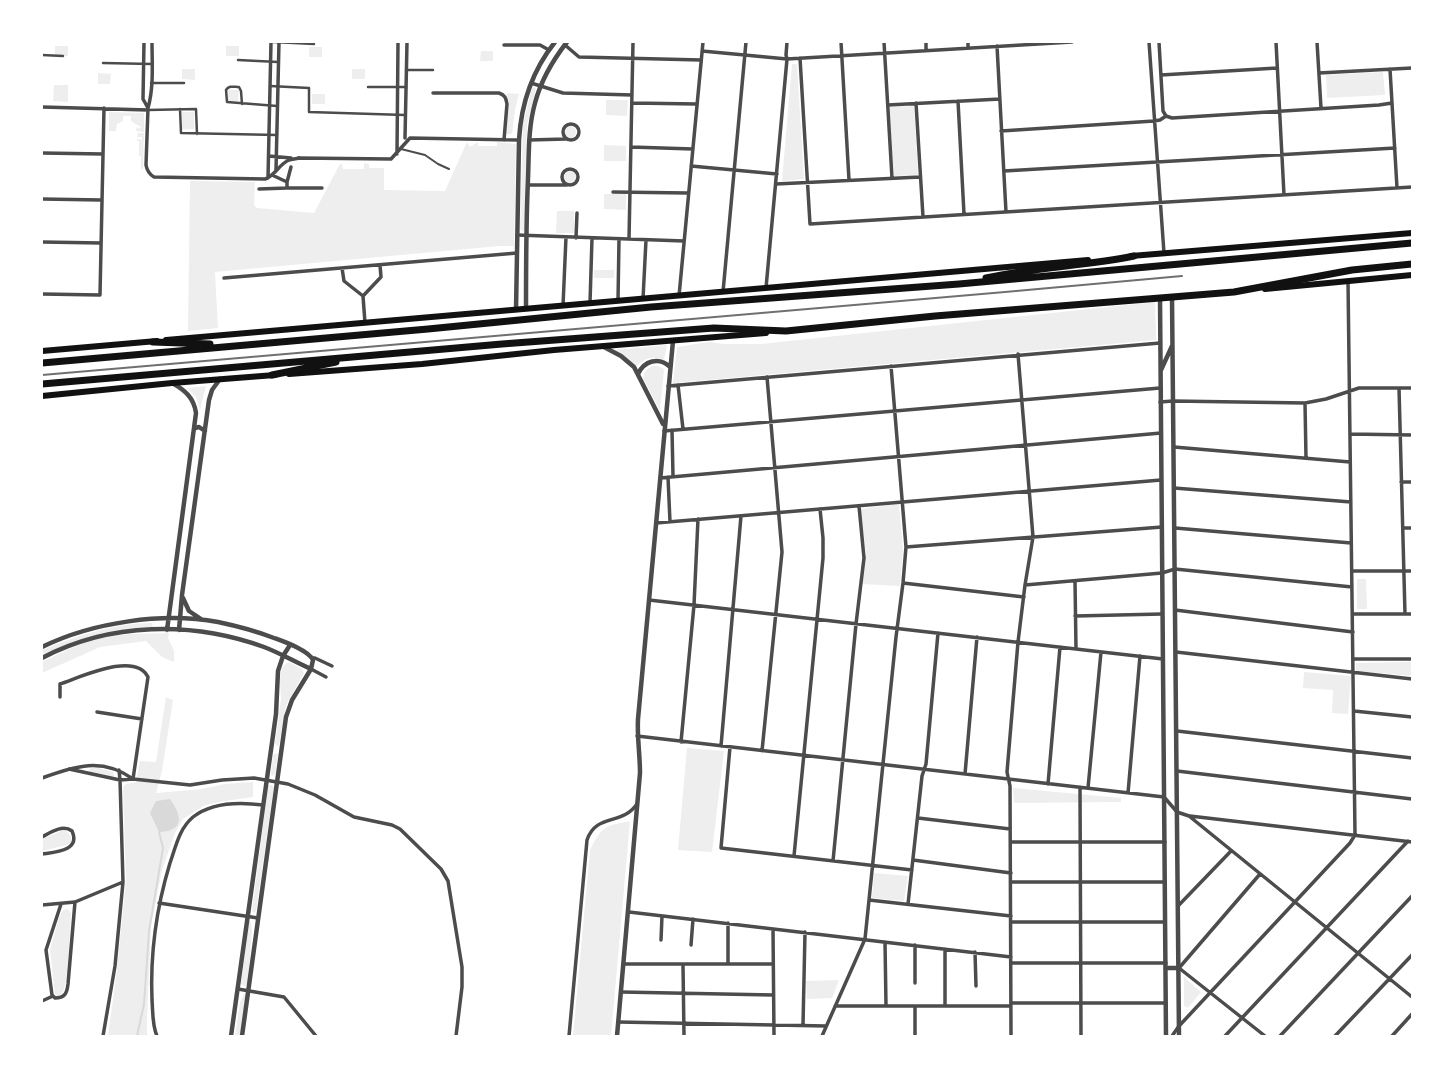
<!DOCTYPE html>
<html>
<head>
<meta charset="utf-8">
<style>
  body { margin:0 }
  #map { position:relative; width:1454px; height:1078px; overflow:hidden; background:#fff; font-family:Signika,sans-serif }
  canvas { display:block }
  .frame { position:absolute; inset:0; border:43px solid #fff; pointer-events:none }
</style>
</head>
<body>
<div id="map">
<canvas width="1454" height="1078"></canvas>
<div class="frame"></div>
</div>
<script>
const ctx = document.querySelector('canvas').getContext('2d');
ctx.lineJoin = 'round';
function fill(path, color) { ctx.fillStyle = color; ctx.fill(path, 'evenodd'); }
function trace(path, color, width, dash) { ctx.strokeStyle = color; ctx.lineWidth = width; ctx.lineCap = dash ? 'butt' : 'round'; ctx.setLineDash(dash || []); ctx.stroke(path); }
fill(new Path2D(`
  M55 46H68V56H55Z
  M226 46H239V56H226Z
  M309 47H322V57H309Z
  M481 51H493V61H480Z
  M792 64H797L804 179 782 181Z
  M182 69H195V80L182 79Z
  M352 69H365V79H352Z
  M1383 72 1385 95 1327 98 1326 75Z
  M98 73 111 74 110 84H98Z
  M54 85H68V102L53 101Z
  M532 87 536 88 527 125 525 229 523 232 520 229 523 125Z
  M226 90H239L238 101H226Z
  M506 93 519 94 515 110 512 134H506L509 103Z
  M312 94H325V104H312Z
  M606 100H628L627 116 606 115Z
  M914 106 918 175 894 176 889 107Z
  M109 112 144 113V132L136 131 137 127 140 129 141 127 131 121V116H123V121L117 124 116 131H109Z
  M182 112H194V129H182Z
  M564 132a6 6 0 1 1 12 0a6 6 0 1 1-12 0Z
  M138 133H144L143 169H141V156H139V141H137V139L142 140V137H137Z
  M467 142 470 147 478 142V146H497V142L516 144 514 246H499L215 272 218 328 188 331 190 181 255 182 254 205 257 208 314 213 340 164H342L343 169H364V163L369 164V168H384V190L445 191Z
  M604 145 626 146V161H604Z
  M564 177a6 6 0 1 1 12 0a6 6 0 1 1-12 0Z
  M604 194H626V210L604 209Z
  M557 211H574V233H556Z
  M594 270H614V278H594Z
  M1155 302 1156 340 673 383 677 347 709 342 724 344H761Z
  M667 345 664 360C653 356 646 357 637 366L614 350Z
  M652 366H658L664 369 660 411 643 378 645 371Z
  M206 386 200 410 196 397 187 388Z
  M899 504 903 549 900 586 862 584 866 553 860 509Z
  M1357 579H1366L1367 609H1357Z
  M152 623 153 626 151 627C113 631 77 640 42 655V650C77 636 114 623 152 623Z
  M169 633 168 638 174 651V662L162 657 146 641 100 647 42 673V662C63 652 87 639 111 636 130 633 150 634 169 633Z
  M289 662 302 669 304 673 286 705 279 745 277 746 275 744 281 699 280 679 282 668 285 664Z
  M1412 662V676L1356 671V663Z
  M1304 672 1351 676 1348 714 1332 713 1333 690 1303 688Z
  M166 697 173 700 162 771 156 793 202 789 225 784 253 782V797L225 801 205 805 183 819 175 833 162 870 151 926 147 1020V1034L149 1036H108L117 970 126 880 123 787 126 784 136 782 140 761 156 762Z
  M687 748 724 751 712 852 678 850Z
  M275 753 278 754V756L275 774 272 776 271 774 273 756Z
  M91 768H99L113 772 114 776 112 777 90 772 89 770Z
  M271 785 274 787 256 911 254 913 252 911 268 786Z
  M1013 788 1121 798V802L1014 803Z
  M630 821 611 1036H573L590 850C602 826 605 826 630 821Z
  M64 830C70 833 72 837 71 843L67 845 42 851V839Z
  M874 873 908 876 904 901 872 898Z
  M66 909 69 910 71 913C70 927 68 983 63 992 61 995 58 996 55 996L50 950 59 918 62 911Z
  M249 921 251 922 252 931 248 983 245 986 241 984Z
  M1184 977 1201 992 1188 1008 1184 1006Z
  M839 980 832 998 807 999 806 981Z
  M246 993 240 1036H235L240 1002 244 994Z`), '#eee');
fill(new Path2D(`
  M170 799C182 816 185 831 159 832L150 813 156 801Z`), '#d9d9d9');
trace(new Path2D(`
  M137 1036 144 1004 149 931 163 848 159 832`), '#d9d9d9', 2);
trace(new Path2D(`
  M401 149 425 155 438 164 449 169`), '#4c4c4c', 2);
trace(new Path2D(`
  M273 42 314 44
  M42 55 63 56
  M238 60 278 62
  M103 63 152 64
  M406 70H433
  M151 83H184
  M270 86 309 88V112L405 115
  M368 87H406
  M242 104 241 91 239 87C234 87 229 85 226 90L227 102 277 106
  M180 109 181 133 277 135
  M148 110 196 109 197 134`), '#4c4c4c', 2.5);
trace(new Path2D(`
  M144 42 143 99 148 108
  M152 42C152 63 154 87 148 108L146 165C147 171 149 174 154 177L265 179C275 176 279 164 289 160 292 159 295 159 299 158
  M841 42 849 180
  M884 42 892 178
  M926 42V51
  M968 42V48
  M1149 42 1164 253
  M1159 42 1163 111 1166 116
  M1276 42 1284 195
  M1317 42 1321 108
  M504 45H540L549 50
  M565 45 579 57 701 60
  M997 46 1006 212
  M702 51 787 59 1072 42
  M800 58 810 224 1412 187
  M1390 69 1397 188
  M1319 73 1412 68
  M1161 75 1277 68
  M531 83 563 93 632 95
  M433 93H499C505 95 506 98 507 104L504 140
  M958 101 964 214
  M632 103 697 104
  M916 103 923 217
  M888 105 1000 99
  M42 107 148 110
  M1166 116 1172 118 1379 105 1392 103
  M563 132a8 8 0 1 1 16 0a8 8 0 1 1-16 0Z
  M1001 131 1154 121 1160 120 1166 116
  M405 138 407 42
  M529 140 566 139
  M631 147 693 149
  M42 153 103 154
  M397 154 398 42
  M269 156 291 158
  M298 158 391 159 410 138 519 140
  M691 166 777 174
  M562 177a8 8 0 1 1 16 0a8 8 0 1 1-16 0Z
  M276 170 279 42
  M1004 171 1395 148
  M272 175 287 182V188H322
  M268 178 271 42
  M287 182 291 167
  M776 184 920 177
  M528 185H567
  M259 189 287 188
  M613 192 688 193
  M42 199 101 200
  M517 235 684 241
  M576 238 577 213
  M629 239 633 42
  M42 242 101 243
  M342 268 344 281 363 296
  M224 278 517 253
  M766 288 787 59 786 55 787 42
  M723 292 746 42
  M42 294 100 295 104 108
  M679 296 703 42
  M643 299 646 240
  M618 301 619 239
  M590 303 592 238
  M563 306 566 237
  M365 323 363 296 381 277 380 265
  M678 385 683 429
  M668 386 1160 343
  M1399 388 1405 614
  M1160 402 1173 401 1305 403 1326 399 1359 388H1412
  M1305 403 1306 458
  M672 430 673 476
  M664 431 1160 388
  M1350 434 1412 435
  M1174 447 1350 462
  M668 477 670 522
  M660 478 1161 433
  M1401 482H1412
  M1174 488 1351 502
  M656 523 1161 480
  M1175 528 1351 543
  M1403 528H1412
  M906 547 1162 527
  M1352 571H1412
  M1075 581 1076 649
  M903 583 1024 597
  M1025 585 1162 573 1175 569 1352 587
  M649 600 1163 659
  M1175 610 1353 632
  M1352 614H1412
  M1075 616 1162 614
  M1176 652 1412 679
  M312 658H315L332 666
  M1353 659H1412
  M311 669 326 677
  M60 697V684C81 677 135 651 148 677L133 779
  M1354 711 1412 717
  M97 712 142 719
  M1177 731 1412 758
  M637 736 1164 797 1177 812 1189 816 1412 997
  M681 742 694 605 698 519
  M721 746 741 516
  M730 747 721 848 912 870
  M762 751 782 552 767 377
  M69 769 120 780 133 779 190 785 222 780 254 778 288 784 315 795 354 817 392 825 400 829 441 869 448 881 462 967V987L456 1036
  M1177 771 1412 799
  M965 774 977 637
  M42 778C75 766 102 757 133 779
  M1048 784 1060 647
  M1080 787 1081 1036
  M1088 788 1101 652
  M1128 793 1140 656
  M1190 816 1412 842
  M918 818 1010 829
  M42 837C51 832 63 824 72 831 81 851 55 852 42 854
  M1011 842H1165
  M794 856 823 558V538L820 509
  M913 860 1011 873
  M833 861 856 624 864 558 859 506
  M1260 874 1179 968 1265 1036
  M1011 882H1165
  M869 900 1011 916
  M159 903 258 918
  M61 904 46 950 52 995 55 998C65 998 67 993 68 984L75 902
  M908 904 922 776 926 764 938 633
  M42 905 75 902 123 882
  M1178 906 1231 851
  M629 912 1011 957
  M1011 922H1165
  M728 923V964
  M773 929 774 1036
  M661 940 662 916
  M885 942 886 1006
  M691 945 693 919
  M915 945V983
  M945 949V1006
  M975 952 976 986
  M1011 963H1166
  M624 964H773
  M683 965 684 1036
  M238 989 284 997 316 1036
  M621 992 773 995
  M42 1001 53 996
  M1011 1003H1166
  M835 1006H1011
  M915 1006V1036
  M618 1022 826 1026
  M803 1025 805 932
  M103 1036 115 966 123 882 120 780 119 770
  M157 1036C152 1025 153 1012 152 1000 150 952 156 909 170 863 176 846 179 829 193 817 212 802 240 802 263 805
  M569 1036 587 840C596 813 622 826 637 804
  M822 1036 865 939 896 637 903 583 906 547 891 366
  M1011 1036 1010 786 1007 772 1018 642 1025 585 1033 537 1018 354
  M1172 1036 1179 1026 1350 843 1355 835 1348 281
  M1225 1036 1408 841
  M1280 1036 1412 896
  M1335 1036 1412 955
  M1392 1036 1412 1014`), '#4c4c4c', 3.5);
trace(new Path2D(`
  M1172 297 1179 1036
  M1160 298 1166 1036
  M526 309C526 266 526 222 528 179 529 154 528 128 535 103 541 80 553 60 567 42
  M516 310 519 140C521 104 532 71 555 42
  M602 346 621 356 634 367 663 424
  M1161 370 1172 346
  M638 374C644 361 659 356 670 367
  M195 428 199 427 205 431
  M183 598 189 611 201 619
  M167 630 196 413C194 398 185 390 172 383
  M179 630 182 595 209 400 212 390 220 379
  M42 647C93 622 163 612 218 622 237 626 256 631 274 638 285 642 308 650 313 660L311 669 292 700 286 717 242 1036
  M42 658C110 622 192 621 264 647 280 653 295 662 311 669
  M1166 968H1179
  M231 1036 276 714 278 671 283 656 290 645
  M617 1036 640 773C640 755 637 737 638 719L673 341`), '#4c4c4c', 4.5);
trace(new Path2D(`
  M1131 256 1412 233
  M1265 289 1412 275
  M166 340 1088 260
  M42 351 157 341
  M289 374 422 364 554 350 766 333
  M42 396 172 383 275 375`), '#111', 6);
trace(new Path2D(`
  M986 278C1035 267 1085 266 1134 256
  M153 342 210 344
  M42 363 428 329 651 307 959 284 1412 243
  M272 375 336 362
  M42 384 502 344 714 328 786 331 935 316 1160 298 1234 292 1352 270 1412 264`), '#111', 7);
trace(new Path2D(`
  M42 375 1005 292 1182 276`), '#707070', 2);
</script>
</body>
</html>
